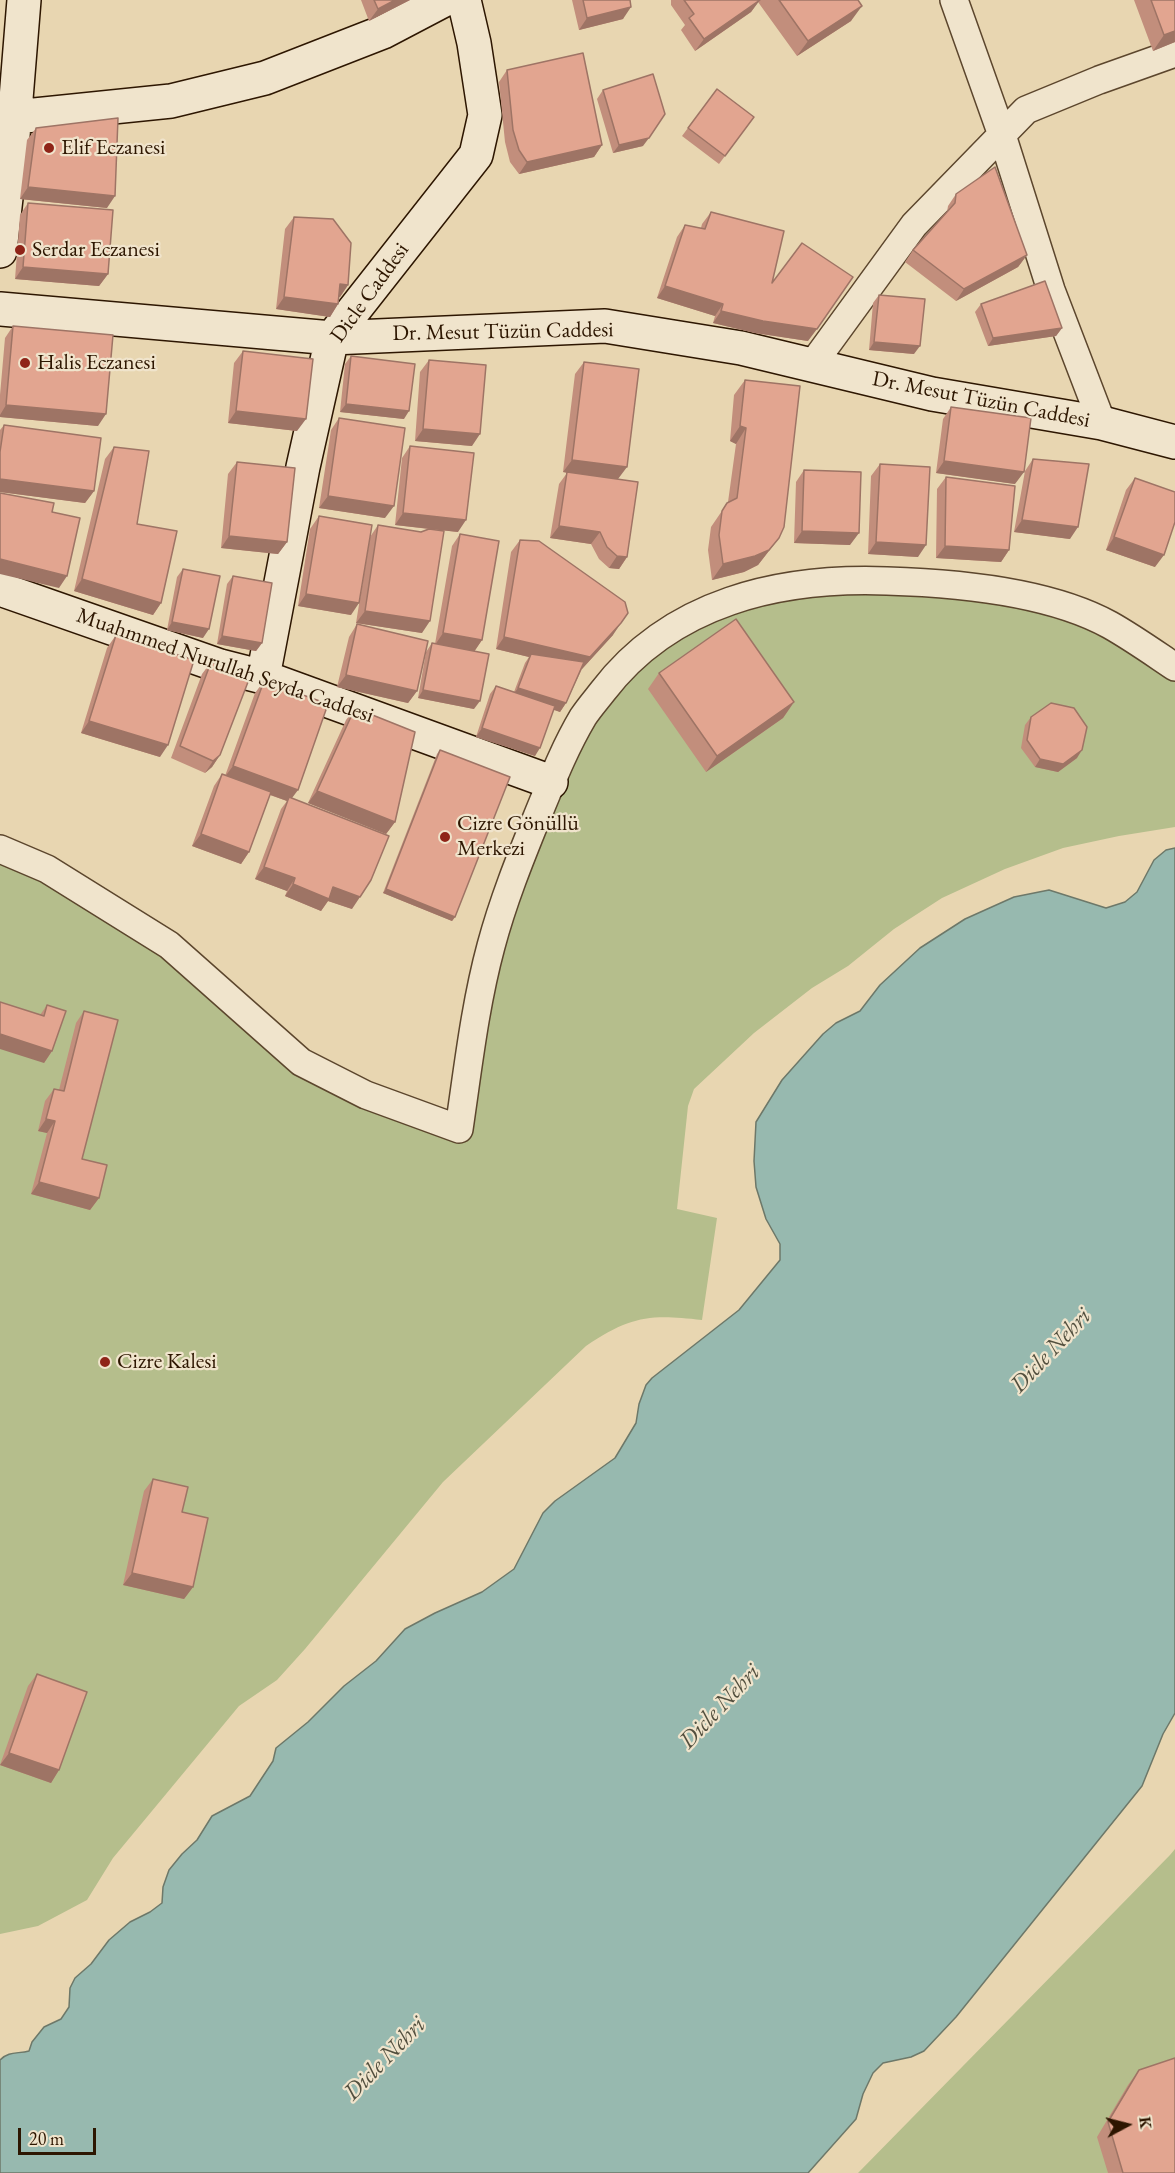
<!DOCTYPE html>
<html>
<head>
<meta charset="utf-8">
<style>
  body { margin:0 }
  #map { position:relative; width:1175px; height:2173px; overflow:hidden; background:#e8d6b1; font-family:"EB Garamond",serif }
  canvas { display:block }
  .north { position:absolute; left:1097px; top:2095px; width:60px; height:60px; -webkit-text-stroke:4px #f0e4cc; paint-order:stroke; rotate:83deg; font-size:16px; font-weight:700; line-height:24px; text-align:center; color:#2d1601 }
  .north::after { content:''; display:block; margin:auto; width:21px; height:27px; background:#2d1601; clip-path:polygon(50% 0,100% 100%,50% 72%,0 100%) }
  .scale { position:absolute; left:18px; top:2128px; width:78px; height:27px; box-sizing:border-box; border:3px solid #2d1601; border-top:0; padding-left:8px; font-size:18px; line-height:21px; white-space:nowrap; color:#2d1601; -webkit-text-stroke:4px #f0e4cc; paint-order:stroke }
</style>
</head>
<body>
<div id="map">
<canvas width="1175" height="2173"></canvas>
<div class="north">K</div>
<div class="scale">20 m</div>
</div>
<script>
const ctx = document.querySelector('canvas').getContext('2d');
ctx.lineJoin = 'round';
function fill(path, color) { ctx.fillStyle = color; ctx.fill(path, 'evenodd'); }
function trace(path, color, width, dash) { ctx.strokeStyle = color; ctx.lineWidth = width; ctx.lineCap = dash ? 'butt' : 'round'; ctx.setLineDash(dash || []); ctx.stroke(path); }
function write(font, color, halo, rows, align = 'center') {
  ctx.font = font + ' "EB Garamond",serif'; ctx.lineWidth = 4.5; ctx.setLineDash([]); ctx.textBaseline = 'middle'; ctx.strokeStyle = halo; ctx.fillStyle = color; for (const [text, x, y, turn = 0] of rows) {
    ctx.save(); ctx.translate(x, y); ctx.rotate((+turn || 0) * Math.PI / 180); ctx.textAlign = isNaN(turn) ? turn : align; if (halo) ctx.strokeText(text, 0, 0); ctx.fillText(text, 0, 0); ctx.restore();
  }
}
fill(new Path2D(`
  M796 585 1037 598 1175 667V827L1119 836 1063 848 1005 869 942 898 894 929 848 966 812 988 754 1033 694 1089 688 1106 677 1209 717 1218 702 1320C649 1314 631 1316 586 1346L443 1482 305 1649 277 1680 239 1706 113 1858 87 1900 38 1926 0 1934V849L47 869 301 1062 459 1129 475 1023 551 782 640 651Z
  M1175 1849V2173H858L1170 1855Z`), '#b5be8c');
const water = new Path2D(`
  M1175 848V1713L1163 1734 1142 1786 956 2017 924 2051 911 2057 883 2063 873 2073 863 2094 856 2119 808 2173H0V2060C9 2051 17 2054 29 2051L32 2042 44 2027 61 2019 69 2007 70 1988 75 1978 91 1964 109 1940 130 1922 150 1912 162 1903 163 1887 169 1870 182 1854 197 1840 212 1816 250 1796 273 1761 276 1748 308 1722 344 1686 376 1661 405 1629 435 1613 482 1592 514 1569 543 1513 555 1501 615 1458 636 1423 639 1404 646 1385 652 1378 739 1310 780 1260V1244L766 1219 756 1187 754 1161 756 1122 782 1080 823 1034 836 1023 860 1011 880 985 920 948 965 919 1014 897 1049 890 1106 908 1125 902 1137 892 1154 860 1166 850Z`);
fill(water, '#97b9af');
trace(water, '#6d7869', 1.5);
const street = new Path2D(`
  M954 0 1002 135 1051 290 1102 423
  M812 365 914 225 1026 110 1099 80 1175 53
  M0 849 47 869 169 945 301 1062 366 1095 459 1129C468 1068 475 1005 491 946 503 901 520 859 537 817 551 783 564 749 583 717 589 708 596 700 603 691 671 602 779 577 887 581 956 583 1050 592 1110 625 1133 638 1154 653 1175 667`);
const secondary = new Path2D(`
  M15 117 171 101 265 78 383 32 444 0
  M0 251 13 136 24 0
  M0 309 332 338 605 326 741 348 932 394 1102 423 1175 442
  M0 589 220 666 263 677 551 782
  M263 677 303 467 332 338 476 155 485 115 474 43 464 0`);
trace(street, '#5c462d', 30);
trace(secondary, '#2d1601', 36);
trace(street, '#f0e4cc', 27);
trace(secondary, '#f0e4cc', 33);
fill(new Path2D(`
  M361 0H410L369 21Z
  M572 0H630L623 19 579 30Z
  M671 0H858L851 21 797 56 758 2 751 12 695 51 681 30 685 25 671 5Z
  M1134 0H1175V42L1153 51Z
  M507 70 602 145 594 157 519 174 510 162 505 142 499 82Z
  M717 89 754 117 719 164 682 136Z
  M603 90 643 146 613 153 597 99Z
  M36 128 107 208 20 199 27 140Z
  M956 194 1027 255 1018 267 956 301 905 262 913 250 947 212 948 206Z
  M28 203 108 274 99 286 15 279 20 215Z
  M711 212 772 283 808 341 755 333 713 323 715 316 657 298 677 237 685 225 701 228 702 224Z
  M294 217 348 285 340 297H339L338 304 330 317 276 309 285 229Z
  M879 295 914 354 869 350 873 303Z
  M981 304 1062 328 1056 336 988 346 975 312Z
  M13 326 98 426 0 417V395L5 338Z
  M243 351 297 431 228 423 234 363Z
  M351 356 404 419 340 412 345 364Z
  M429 360 472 446 415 441 420 372Z
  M584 362 618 479 627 557 619 569 609 568 599 559 591 544 550 538 559 484 567 473 563 472 575 374Z
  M745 380 779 538 758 565 744 572 712 580 708 550 711 527 728 502 736 444 730 441 734 395Z
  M951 407 1015 484 936 473 943 419Z
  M339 418 385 518 319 508 331 430Z
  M4 425 94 491 85 503 0 492V430Z
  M410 446 458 532 431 529 422 633 356 623 370 537 378 525 421 532 429 529 395 525 402 458Z
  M114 447 161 603 153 615 74 591 105 459Z
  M1033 459 1070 539 1014 532 1025 471Z
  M237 462 287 542 278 554 221 548 228 474Z
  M880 464 918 557 868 554 871 476Z
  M804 470 850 545 794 543 796 482Z
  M946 477 1009 550 1001 562 936 558 937 489Z
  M1135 478 1155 567 1106 550 1126 490Z
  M319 516 351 615 298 606 310 529Z
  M460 534 482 640 474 651V709L418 698 426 652 432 643 435 644 452 546Z
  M520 540 613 635 582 669 566 703 560 712 553 709 535 756 476 737 490 694 496 686 514 692 525 663 529 657 496 649 511 552Z
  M183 569 203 638 167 630 177 577Z
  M233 576 262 643 256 651 217 644 227 584Z
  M357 624 417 691 408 703 337 687 349 637Z
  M116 635 160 757 81 733 107 648Z
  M211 662 220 755 212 767 205 773 171 758 202 674Z
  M659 673 794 702 783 718 706 772 648 689Z
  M264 681 292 798 352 909 328 901 321 911 285 896 287 891 255 879 281 809 287 801 270 795 249 852 241 864 192 846 214 786 222 774 225 776 255 693Z
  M355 708 395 822 386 834 308 803 346 720Z
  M1031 717 1077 758 1058 772 1035 767 1021 748 1025 725Z
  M440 750 455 917 452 921 383 893 437 754Z
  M47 1005 52 1051 44 1063 40 1015Z
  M84 1011 82 1159 99 1198 90 1210 31 1194 47 1133 38 1131 45 1101 54 1089 59 1090 76 1023Z
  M153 1479 182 1512 193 1587 184 1599 123 1585 144 1491Z
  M37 1674 59 1770 51 1783 0 1765 28 1686Z
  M1139 2070 1175 2173H1108L1097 2137 1128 2085Z`), '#c28e7c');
fill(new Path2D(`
  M395 0H410L369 21 378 9Z
  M760 0 751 12 695 51 704 39Z
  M862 6 851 21 797 56 808 41Z
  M631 7 623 19 579 30 587 18Z
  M1175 31V42L1153 51 1164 35Z
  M649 138 643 146 613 153 619 145Z
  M602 145 594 157 519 174 527 162Z
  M28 187 115 196 107 208 20 199Z
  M1027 255 1018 267 956 301 964 289Z
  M23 267 108 274 99 286 15 279Z
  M340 284 348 285 340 297 331 296Z
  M665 286 723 304 715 316 657 298Z
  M284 297 338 304 330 317 276 309Z
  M721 311 817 329 808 341 755 333 713 323Z
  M1062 328 1056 336 988 346 993 338Z
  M874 342 920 346 914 354 869 350Z
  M346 404 409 411 404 419 340 412Z
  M6 405 106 414 98 426 0 417V415Z
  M236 411 306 419 297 431 228 423Z
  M740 426 746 428 736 444 730 441Z
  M423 429 480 434 472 446 415 441Z
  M572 460 627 467 618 479 563 472Z
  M944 461 1024 472 1015 484 936 473Z
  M0 479 94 491 85 503 0 492Z
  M328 496 394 506 385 518 319 508Z
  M403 513 466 520 458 532 395 525Z
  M1022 520 1078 527 1070 539 1014 532Z
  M559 526 600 532 591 544 550 538Z
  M802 531 859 533 850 545 794 543Z
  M229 536 287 542 278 554 221 548Z
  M1114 537 1164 555 1155 567 1106 550Z
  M779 538 758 565 744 572 712 580 723 564Z
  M876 542 926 545 918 557 868 554Z
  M945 546 1009 550 1001 562 936 558Z
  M617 556 627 557 619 569 609 568Z
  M0 559 67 576 59 588 0 574Z
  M82 579 161 603 153 615 74 591Z
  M306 594 359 603 351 615 298 606Z
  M365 611 430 621 422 633 356 623Z
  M172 622 209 629 203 638 167 630Z
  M621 623 613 635 582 669 531 654 529 657 496 649 504 637Z
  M443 633 482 640 474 652 435 645Z
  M222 636 262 643 256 651 217 644Z
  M346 675 417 691 408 703 337 687Z
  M518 688 566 703 560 712 512 696Z
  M423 690 480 701 474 709 418 698Z
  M794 702 783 718 706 772 717 756Z
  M89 721 168 745 160 757 81 733Z
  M482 728 540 748 535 756 476 737Z
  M1082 750 1077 758 1058 772 1035 767 1040 759Z
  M220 755 212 767 205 773 213 761Z
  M233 766 298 790 289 802V797L287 801 224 778Z
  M317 791 395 822 386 834 308 803Z
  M201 834 249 852 241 864 192 846Z
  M264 867 295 878 287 891 255 879Z
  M293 884 333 887 360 897 352 909 328 901 321 911 285 896Z
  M386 889 455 917 452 921 383 893Z
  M0 1034 52 1051 44 1063 0 1049Z
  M46 1119 55 1121 47 1133 38 1131Z
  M39 1182 99 1198 90 1210 31 1194Z
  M132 1573 193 1587 184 1599 123 1585Z
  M9 1753 59 1770 51 1783 0 1765Z`), '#9e7465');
const building = new Path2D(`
  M374 0H395L378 9Z
  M583 0H630L631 7 587 18Z
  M684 0H760L704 39 689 18 694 14Z
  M779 0H858L862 6 808 41Z
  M1151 0H1175V31L1164 35Z
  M583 53 602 145 527 162 519 150 513 130 507 70Z
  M653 74 665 114 649 138 619 145 603 90Z
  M717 89 754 117 725 156 688 128Z
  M118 118 115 196 28 187 36 128Z
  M995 167 1027 255 964 289 913 250 955 203 956 194Z
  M28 203 113 210 108 274 23 267Z
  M711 212 784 231 772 283 802 243 853 277 817 329 763 321 721 311 723 304 665 286 685 225 705 229Z
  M294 217 333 219 351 243 348 285 340 284 338 304 284 297Z
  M1045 281 1062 328 993 338 981 304Z
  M879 295 925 299 920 346 874 342Z
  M13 326 113 335 106 414 6 405Z
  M243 351 313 359 306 419 236 411Z
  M351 356 415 364 409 411 346 404Z
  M429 360 486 365 480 434 423 429Z
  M584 362 639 369 627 467 572 460Z
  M745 380 800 386 784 527 779 538 769 550 755 556 723 564 719 535 722 511 727 503 737 498 746 428 740 426Z
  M951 407 1031 418 1024 472 944 461Z
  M339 418 405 428 394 506 328 496Z
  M4 425 101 438 94 491 0 479V452Z
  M410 446 474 453 466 520 403 513Z
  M114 447 149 451 137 524 177 531 161 603 82 579Z
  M1033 459 1089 464 1078 527 1022 520Z
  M237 462 295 468 287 542 229 536Z
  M880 464 930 467 926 545 876 542Z
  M804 470 861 472 859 533 802 531Z
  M567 472 638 482 627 557 617 556 607 547 600 532 559 526Z
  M946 477 1015 486 1009 550 945 546Z
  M1135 478 1175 492V522L1164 555 1114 537Z
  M0 493 54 503 52 512 80 518 67 576 0 559Z
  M319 516 372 525 359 603 306 594Z
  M378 525 421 532 429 529 444 531 430 621 365 611Z
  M460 534 499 541 482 640 443 633Z
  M520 540 539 541 625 602 628 613 621 623 590 657 504 637Z
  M183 569 220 576 209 629 172 622Z
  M233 576 272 583 262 643 222 636Z
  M736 619 794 702 717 756 659 673Z
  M357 624 428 641 417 691 346 675Z
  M116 635 194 660 168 745 89 721Z
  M432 643 489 654 480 701 423 690Z
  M531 654 584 662 566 703 518 688Z
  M211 662 247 676 248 682 220 755 213 761 180 746Z
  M264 681 328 704 298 790 233 766Z
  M496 686 555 706 540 748 482 728Z
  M1051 703 1074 708 1087 727 1082 750 1063 764 1040 759 1027 740 1031 717Z
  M355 708 415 732 395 822 317 791Z
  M440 750 510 777 455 917 386 889Z
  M222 774 271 792 249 852 201 834Z
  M289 797 389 836 371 880 360 897 333 887 329 899 293 884 295 878 264 867Z
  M0 1002 44 1016 47 1005 66 1011 52 1051 0 1034Z
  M84 1011 118 1020 82 1159 107 1165 99 1198 39 1182 55 1121 46 1119 54 1089 64 1091Z
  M153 1479 188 1487 182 1512 208 1518 193 1587 132 1573Z
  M37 1674 87 1692 59 1770 9 1753Z
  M1175 2058V2173H1123L1108 2122 1139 2070Z`);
fill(building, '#e2a590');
trace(building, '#9e7465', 1.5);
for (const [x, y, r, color] of [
  [49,148,6,"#8f2418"],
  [20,250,6,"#8f2418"],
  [25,363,6,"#8f2418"],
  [445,837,6,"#8f2418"],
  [105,1362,6,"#8f2418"]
]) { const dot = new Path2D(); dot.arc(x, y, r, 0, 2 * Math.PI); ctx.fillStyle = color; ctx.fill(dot); trace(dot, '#f0e4cc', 2); }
write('22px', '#2d1601', '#f0e4cc', [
  ["Elif Eczanesi",61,148],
  ["Serdar Eczanesi",32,250],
  ["Halis Eczanesi",37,363],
  ["Cizre Gönüllü",457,824],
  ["Merkezi",457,849],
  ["Cizre Kalesi",117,1362]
], 'left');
write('22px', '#2d1601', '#f0e4cc', [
  ["Dicle Caddesi",370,293,-54],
  ["Dr. Mesut Tüzün Caddesi",503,332,-1],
  ["Dr. Mesut Tüzün Caddesi",981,400,11],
  ["Muahmmed Nurullah Seyda Caddesi",225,666,19]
]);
write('italic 24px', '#524f3e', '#f0e4cc', [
  ["Dicle Nehri",1051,1351,-47],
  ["Dicle Nehri",720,1707,-47],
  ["Dicle Nehri",385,2059,-46]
]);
</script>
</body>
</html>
